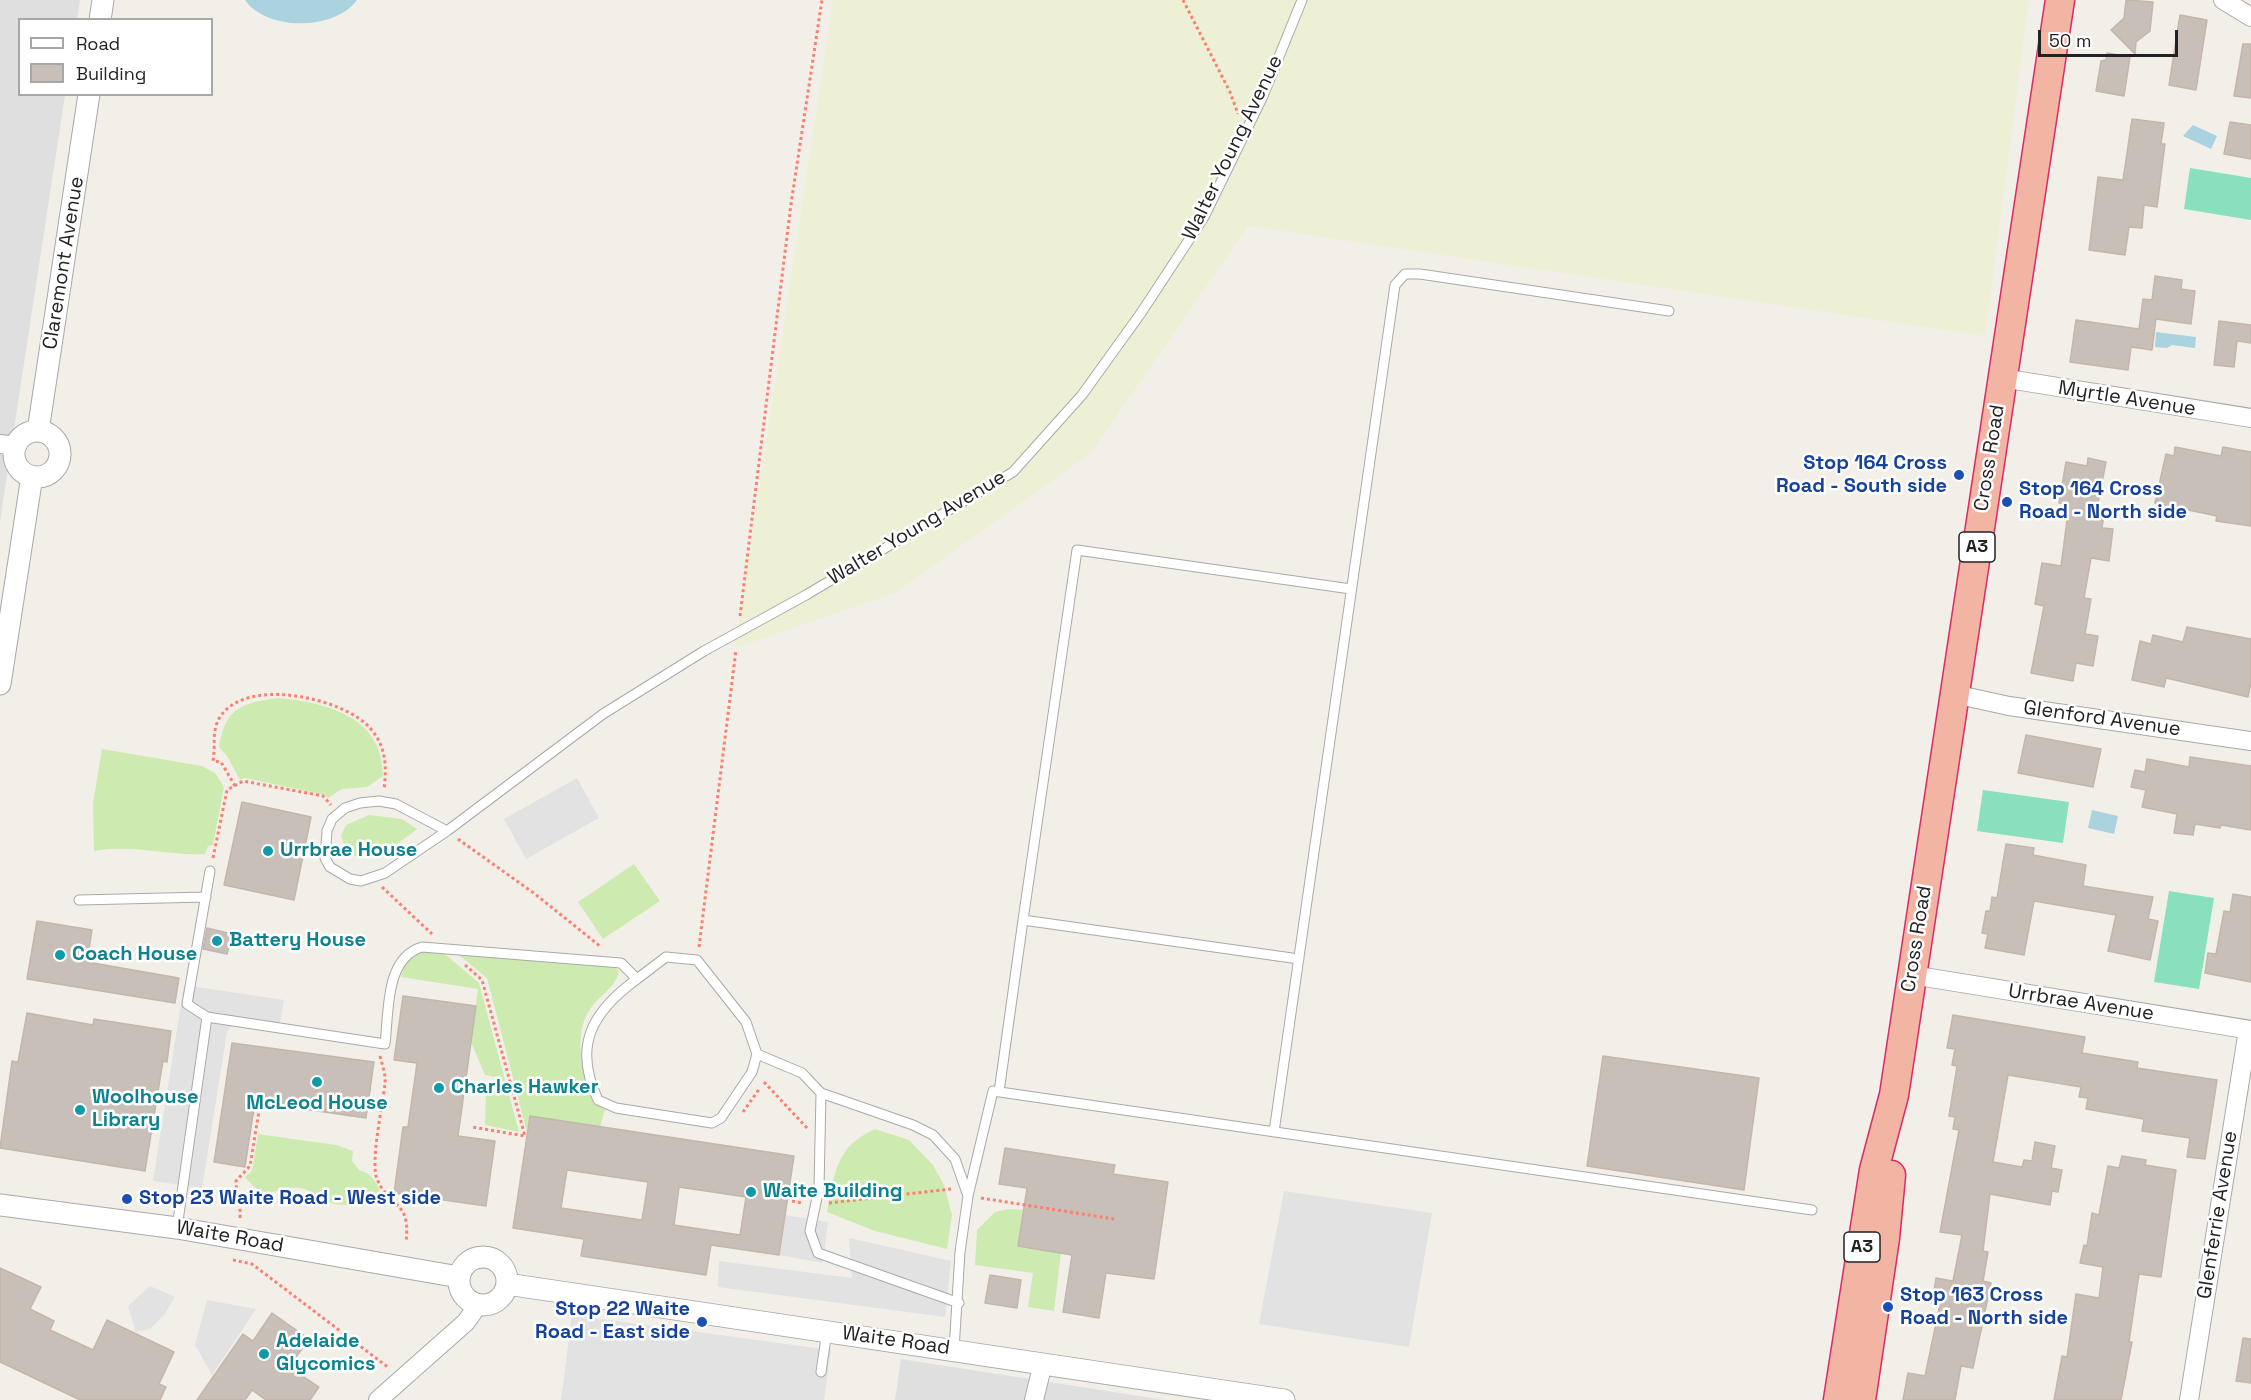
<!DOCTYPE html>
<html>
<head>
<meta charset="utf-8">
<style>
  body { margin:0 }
  #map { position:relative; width:2251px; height:1400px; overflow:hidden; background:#f2efe9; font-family:"Space Grotesk",sans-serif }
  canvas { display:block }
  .legend { position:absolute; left:18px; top:18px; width:195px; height:78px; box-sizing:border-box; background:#fff; border:2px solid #a7a7a7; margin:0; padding:8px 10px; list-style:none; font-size:18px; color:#222 }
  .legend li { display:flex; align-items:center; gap:12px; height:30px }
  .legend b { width:30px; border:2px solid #a7a7a7 }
  .scale { position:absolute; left:2038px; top:30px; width:140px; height:27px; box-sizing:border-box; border:3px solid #222; border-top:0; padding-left:8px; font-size:18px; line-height:21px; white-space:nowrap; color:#222; -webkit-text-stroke:4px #fff; paint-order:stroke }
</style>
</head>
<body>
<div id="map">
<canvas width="2251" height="1400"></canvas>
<ul class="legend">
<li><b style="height:8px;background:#fff"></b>Road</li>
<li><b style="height:16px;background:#c7bfb8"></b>Building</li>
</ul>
<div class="scale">50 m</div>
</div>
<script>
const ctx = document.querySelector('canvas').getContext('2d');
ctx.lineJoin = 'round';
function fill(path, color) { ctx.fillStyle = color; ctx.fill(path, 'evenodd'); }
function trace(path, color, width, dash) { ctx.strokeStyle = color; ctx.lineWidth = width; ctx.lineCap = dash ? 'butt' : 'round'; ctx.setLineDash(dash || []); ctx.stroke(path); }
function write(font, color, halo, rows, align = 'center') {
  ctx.font = font + ' "Space Grotesk",sans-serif'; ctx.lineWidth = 5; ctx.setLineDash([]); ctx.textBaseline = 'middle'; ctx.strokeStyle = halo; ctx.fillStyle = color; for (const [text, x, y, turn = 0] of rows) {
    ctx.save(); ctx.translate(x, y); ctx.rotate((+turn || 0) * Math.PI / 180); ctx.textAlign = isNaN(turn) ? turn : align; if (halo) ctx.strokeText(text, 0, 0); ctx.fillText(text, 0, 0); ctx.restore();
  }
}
fill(new Path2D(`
  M0 0H80L77 19 20 20V94L65 95 0 521Z
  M901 1359 1165 1400H895Z`), '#e0dfdf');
fill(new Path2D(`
  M833 0H2029L1985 336 1248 226 1091 453 895 593 735 648Z`), '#eef0d5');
fill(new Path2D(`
  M278 698C327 703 383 716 383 776L367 787 342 789 328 798 325 795 245 778 240 780 227 756 219 747C225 708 241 703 278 698Z
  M102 749 202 766 215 773 224 787 213 845 208 846 205 854C167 856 132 844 94 851L93 803Z
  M369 815 402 819 417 829C399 843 371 866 347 853L341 836 346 825Z
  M634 864 660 901 603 939 578 902Z
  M439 949 479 983 519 1132 485 1125 486 1090 499 1092 501 1078 485 1075 471 1042 478 989 401 977C405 955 418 951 439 949Z
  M454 951 614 966 619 972C616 986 602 994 593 1005 569 1034 583 1084 605 1110L600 1127 530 1116 527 1132 487 978Z
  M875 1129 909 1140 933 1165 944 1185 952 1215 947 1249 875 1231 827 1212C835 1173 835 1147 875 1129Z
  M258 1134 336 1145 353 1151 352 1161 360 1171C371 1172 376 1182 380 1191 363 1201 343 1211 324 1200 315 1195 309 1189 299 1188 274 1186 267 1205 245 1177L252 1171Z
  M1009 1209 1024 1210 1018 1246 1061 1253 1054 1311 1028 1307 1033 1273 975 1265 977 1230 995 1212Z`), '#cdebb0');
fill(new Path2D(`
  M2190 168 2251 178V220L2184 209Z
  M1983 790 2069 802 2063 843 1977 831Z
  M2169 891 2214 898 2199 989 2154 982Z`), '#88e0be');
fill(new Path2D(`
  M577 778 599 818 526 859 504 819Z
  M184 985 284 1000 278 1033 232 1026 227 1032 202 1188 153 1181Z
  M1284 1191 1432 1213 1409 1347 1259 1324Z
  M785 1215 828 1222 823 1263 779 1255Z
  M849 1238 951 1261 945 1317 718 1287 719 1261 852 1278Z
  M150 1286 175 1297 164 1315 150 1329 136 1332 128 1306Z
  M207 1300 256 1309 212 1375 195 1345Z
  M572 1315 831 1350 824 1400H561Z`), '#e2e2e2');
fill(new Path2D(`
  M245 0H357C336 30 267 32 245 0Z
  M2193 125 2217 136 2211 149 2183 136Z
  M2156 332 2196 337 2195 348 2172 345 2167 348 2155 347Z
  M2092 810 2118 816 2114 834 2088 828Z`), '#aad3df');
const building = new Path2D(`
  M2126 0 2153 2 2150 31 2136 42 2135 54 2111 30 2124 18Z
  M2180 15 2207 20 2196 90 2169 85Z
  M2243 44H2251V98L2234 96Z
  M2107 53 2130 57 2124 96 2096 91 2101 61 2106 60Z
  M2132 119 2164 123 2161 144H2165L2157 207 2144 205 2142 228 2129 227 2125 255 2089 250 2098 177 2123 180Z
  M2230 122 2251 125V159L2224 154Z
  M2155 276 2182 280 2181 289 2195 291 2191 324 2156 319 2152 350 2131 347 2128 370 2070 362 2076 320 2139 329 2143 299 2152 300Z
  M2219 321 2251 325V343L2237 341 2234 367 2214 365Z
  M2175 447 2221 456 2223 447 2251 452V526L2216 521 2217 516 2155 503 2166 454 2174 456Z
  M2088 458 2106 462 2096 513 2104 514 2102 528 2113 529 2109 561 2091 558 2084 598 2091 599 2085 634 2098 636 2093 666 2076 663 2073 681 2031 673 2044 606 2035 604 2042 563 2061 566 2069 505 2059 503 2066 462 2087 466Z
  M2187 627 2251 639V682L2248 697 2166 678 2164 687 2132 680 2140 641 2151 644 2153 635 2183 642Z
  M2026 735 2101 749 2093 787 2018 773Z
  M2190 757 2251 766V830L2221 825 2220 828 2195 824 2193 835 2174 833 2177 814 2142 807 2146 790 2131 787 2135 770 2145 772 2147 759 2189 767Z
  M242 802 311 817 294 900 224 885Z
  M2006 844 2034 848 2033 855 2086 865 2083 886 2153 897 2148 919 2158 921 2150 960 2108 951 2116 915 2034 901 2024 955 1985 948 1988 934 1982 933 1986 911H1990L1992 897 1997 898Z
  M2233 894 2251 897V982L2205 973 2208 953 2216 954 2224 911 2230 912Z
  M37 921 92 930 87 962 179 978 175 1003 27 979Z
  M207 928 232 934 227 954 203 949Z
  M403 996 476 1006 458 1136 495 1141 486 1206 394 1193 403 1127H408L417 1063 394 1060Z
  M27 1013 93 1025 94 1019 171 1031 167 1062 163 1061 145 1171 0 1148 12 1061 18 1062Z
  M1953 1015 2085 1037 2082 1053 2138 1062 2137 1068 2217 1080 2205 1159 2187 1157 2190 1138 2142 1131 2144 1119 2086 1109 2088 1098 2079 1097 2081 1087 2008 1075 1993 1162 2022 1167 2024 1160 2032 1161 2035 1142 2055 1146 2051 1168 2062 1170 2058 1192 2052 1191 2050 1205 1990 1194 1983 1251 1988 1252 1983 1281 1991 1283 1973 1368 1961 1366 1955 1400H1903L1908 1373 1925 1376 1940 1304 1932 1303 1936 1278 1953 1281 1962 1235 1940 1232 1959 1130 1953 1129 1955 1117 1949 1116 1957 1066 1952 1065 1955 1049 1947 1048Z
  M232 1043 374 1062 366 1118 255 1102 245 1167 214 1162Z
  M1603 1056 1759 1078 1744 1190 1587 1166Z
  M530 1116 794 1156 779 1255 711 1245 706 1275 581 1256 584 1239 513 1228ZM567 1170 648 1182 642 1220 561 1208ZM679 1187 746 1197 740 1235 674 1225Z
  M1005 1148 1115 1165 1113 1174 1168 1182 1154 1279 1106 1273 1099 1318 1063 1312 1072 1255 1018 1246 1027 1188 999 1184Z
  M2122 1156 2146 1160 2145 1165 2176 1170 2161 1277 2139 1274 2129 1342H2132L2121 1400H2054L2062 1356 2067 1357 2076 1294 2099 1298 2103 1267 2080 1263 2084 1245 2087 1246 2092 1213 2099 1215 2108 1166 2119 1168Z
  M0 1268 41 1287 30 1309 54 1321 50 1330 93 1350 107 1320 174 1352 159 1384 166 1387 160 1400H80L0 1362Z
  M990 1275 1021 1280 1017 1308 985 1303Z
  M272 1313 309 1339 289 1367 319 1387 310 1400H266L252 1390 245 1400H197L243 1334 253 1341Z
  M2243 1338 2251 1339V1383L2236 1381Z`);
fill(building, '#c7bfb8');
trace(building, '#c4b6ab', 1.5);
const service = new Path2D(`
  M447 831 396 804 379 801 360 803 345 808 332 819 327 831 325 858 330 867 350 879 361 881 385 873 447 831 603 714 704 651 806 595 1013 472 1082 395 1141 313 1204 217 1263 96 1302 0
  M210 871 187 1004 207 1017 385 1044C389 1011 385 958 422 947L621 963 637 979 666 957 697 960 746 1022 757 1054 752 1072 721 1118 712 1123 616 1108 598 1100C572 1045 593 1011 637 979
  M79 900 206 897
  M1299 959 1023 920 1077 550 1351 589
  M757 1054 802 1073 821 1093 913 1125 933 1135 955 1159 968 1196 960 1252 954 1350
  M999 1092 1023 920
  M821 1093 819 1188 810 1231 818 1253 959 1303
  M1274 1132 1395 285 1405 274H1420L1669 311
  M968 1196 993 1091 1812 1210
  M177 1228 207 1017
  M821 1372 827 1331`);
const minor = new Path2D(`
  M2223 0 2251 17
  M2002 378 2251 418
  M0 444 15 446
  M1954 694 2009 706 2251 741
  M1912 975 2251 1030
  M378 1400 466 1322 478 1305
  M1034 1400 1043 1363
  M2189 1400 2248 1030`);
const tertiary = new Path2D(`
  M100 20 103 0
  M38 431 89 94
  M14 454a23 23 0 1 1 46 0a23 23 0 1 1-46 0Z
  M0 684 32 476
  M0 1205 177 1228 459 1277
  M459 1281a24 24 0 1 1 48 0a24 24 0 1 1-48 0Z
  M507 1284 1284 1400`);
const trunk = new Path2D(`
  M1838 1400 1874 1170 1894 1095 2060 0
  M1861 1400 1885 1238 1891 1175`);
trace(service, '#a9a9a9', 11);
trace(minor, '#a9a9a9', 20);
trace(tertiary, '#a9a9a9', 23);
trace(trunk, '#dc2a67', 31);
trace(new Path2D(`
  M1183 0 1230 92 1238 114
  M740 616 791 204 822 0
  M235 786 221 762 213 761C216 745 211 731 220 717 246 676 344 698 370 728 386 746 387 766 384 789
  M458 839 535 894 601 947
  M213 858 227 790 243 781 323 796 331 805
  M382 887 432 934
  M699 947 736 650
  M465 965 482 980 525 1136 472 1127
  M380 1056C382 1065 386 1074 385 1083 383 1105 370 1161 377 1179 390 1210 411 1199 406 1242
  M764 1082 807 1128
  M743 1112 760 1088
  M981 1198 1114 1219
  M792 1201 802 1203
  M829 1203 951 1189
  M240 1218C241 1203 236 1194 236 1181L250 1166 259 1111
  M233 1260 252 1264 389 1368`), '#fa8072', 3, [3, 3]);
trace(service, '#fff', 9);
trace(minor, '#fff', 18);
trace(tertiary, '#fff', 21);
trace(trunk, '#f2b4a3', 28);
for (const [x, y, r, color] of [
  [1959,475,6,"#1a4fb4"],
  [2007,502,6,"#1a4fb4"],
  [268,851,6,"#0f9aa8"],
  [217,941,6,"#0f9aa8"],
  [60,955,6,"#0f9aa8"],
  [317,1082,6,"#0f9aa8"],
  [439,1088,6,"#0f9aa8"],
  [80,1110,6,"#0f9aa8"],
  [751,1192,6,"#0f9aa8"],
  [127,1199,6,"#1a4fb4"],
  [1888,1307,6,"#1a4fb4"],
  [702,1322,6,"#1a4fb4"],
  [264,1354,6,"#0f9aa8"]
]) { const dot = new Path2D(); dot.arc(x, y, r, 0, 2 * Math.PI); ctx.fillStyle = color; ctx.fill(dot); trace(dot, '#fff', 2); }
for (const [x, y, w] of [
  [1977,547,36],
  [1862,1247,36]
]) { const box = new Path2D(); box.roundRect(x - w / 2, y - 15, w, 30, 4.5); ctx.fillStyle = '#fff'; ctx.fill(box); trace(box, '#222', 1.5); }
write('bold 18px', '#222', null, [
  ["A3",1977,547],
  ["A3",1862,1247]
]);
write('20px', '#222', '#fff', [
  ["Walter Young Avenue",1233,148,-64],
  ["Claremont Avenue",64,263,-81],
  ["Myrtle Avenue",2127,399,9],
  ["Cross Road",1990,458,-81],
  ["Walter Young Avenue",917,528,-31],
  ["Glenford Avenue",2102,719,8],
  ["Cross Road",1917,939,-81],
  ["Urrbrae Avenue",2081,1003,9],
  ["Glenferrie Avenue",2218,1215,-81],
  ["Waite Road",230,1237,10],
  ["Waite Road",896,1341,8]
]);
write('bold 20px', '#164399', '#fff', [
  ["Stop 164 Cross",1947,464,"right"],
  ["Road - South side",1947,487,"right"],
  ["Stop 164 Cross",2019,490],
  ["Road - North side",2019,513],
  ["Stop 23 Waite Road - West side",139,1199],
  ["Stop 163 Cross",1900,1296],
  ["Road - North side",1900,1319],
  ["Stop 22 Waite",690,1310,"right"],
  ["Road - East side",690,1333,"right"]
], 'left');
write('bold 20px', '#0d838f', '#fff', [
  ["Urrbrae House",280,851],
  ["Battery House",229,941],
  ["Coach House",72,955],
  ["Charles Hawker",451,1088],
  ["Woolhouse",92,1098],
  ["Library",92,1121],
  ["McLeod House",317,1104,"center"],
  ["Waite Building",763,1192],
  ["Adelaide",276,1342],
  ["Glycomics",276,1365]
], 'left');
</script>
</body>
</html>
